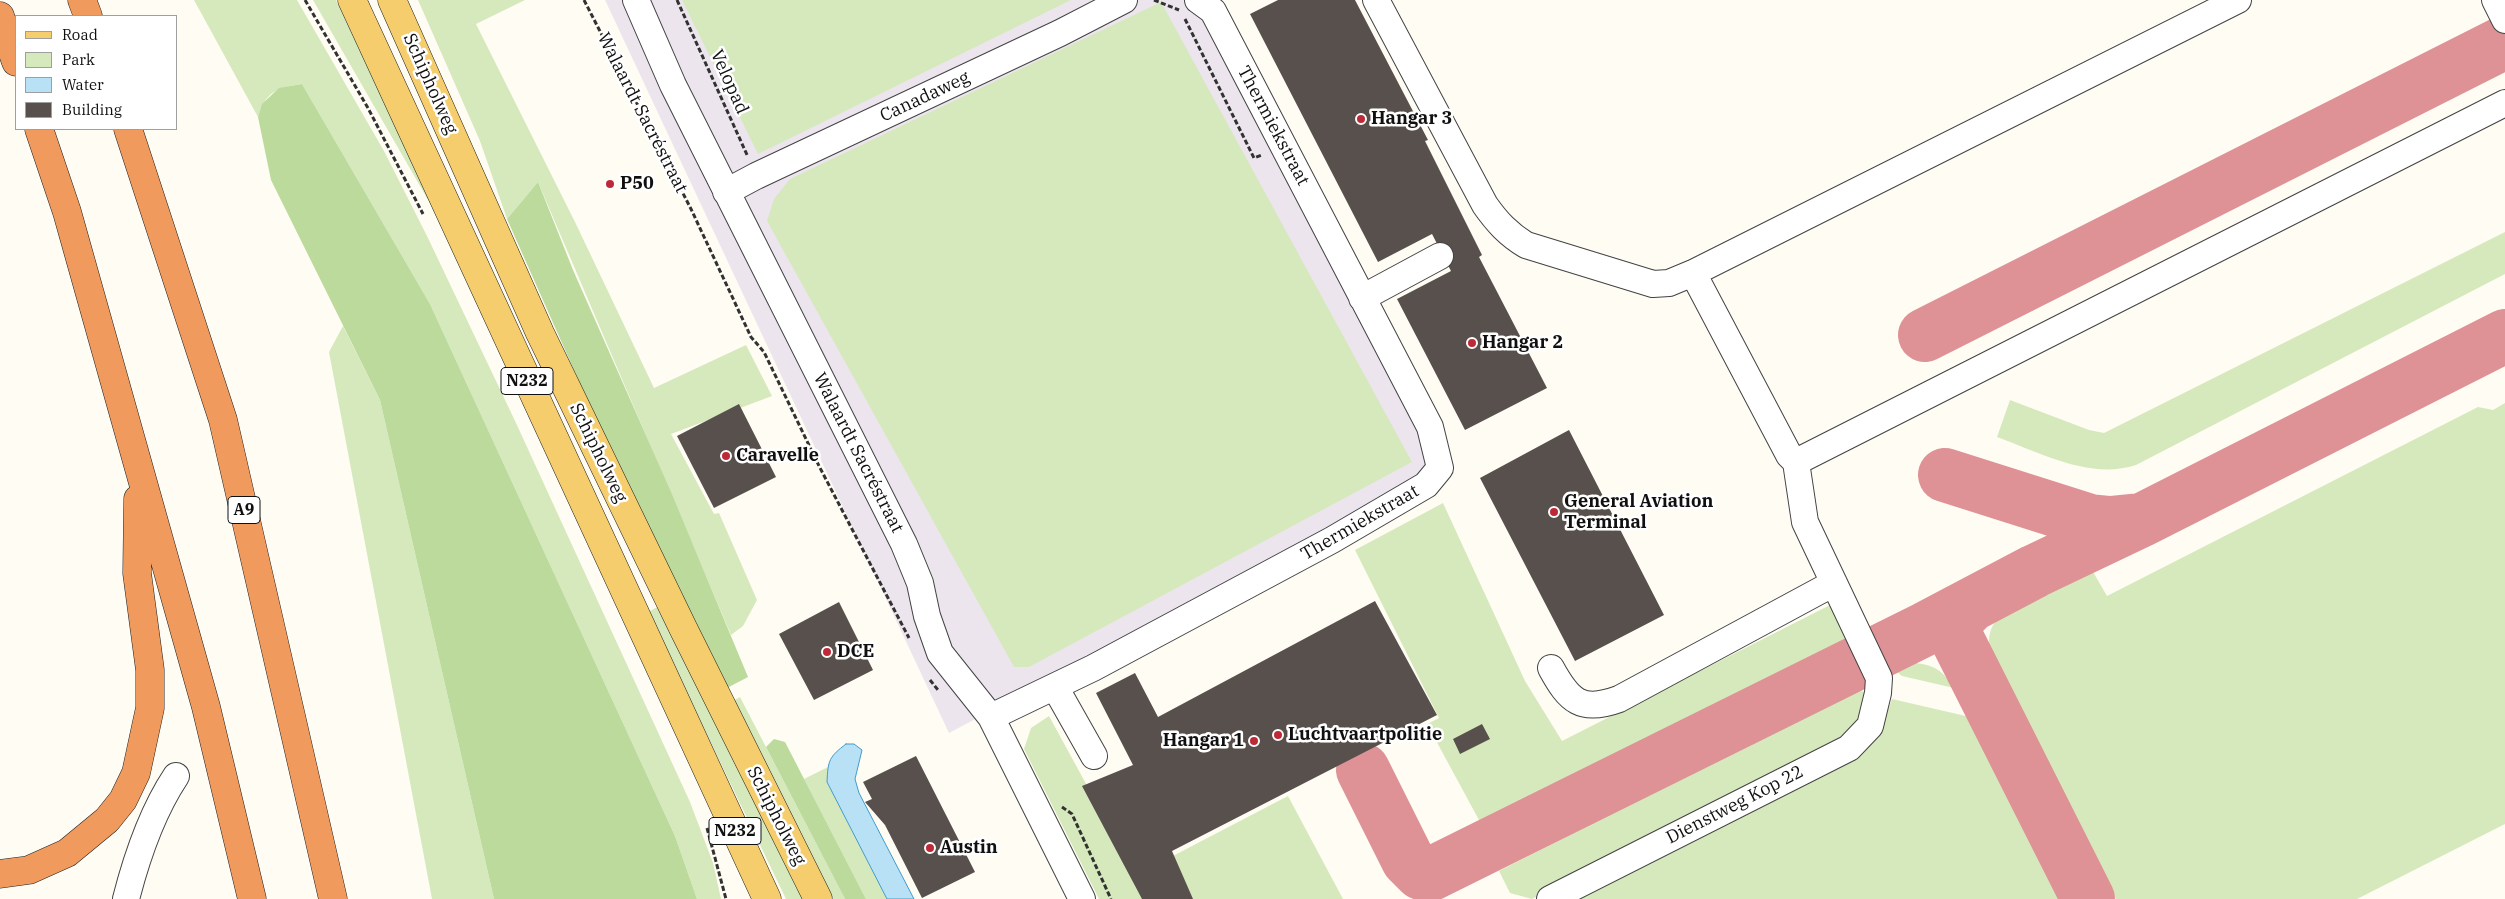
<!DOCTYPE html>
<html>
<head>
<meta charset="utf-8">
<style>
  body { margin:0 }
  #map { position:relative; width:2505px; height:899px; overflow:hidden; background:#fffcf3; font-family:"IBM Plex Serif",serif }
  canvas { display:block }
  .legend { position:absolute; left:15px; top:15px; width:162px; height:115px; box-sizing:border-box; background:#fff; border:1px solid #9f9f9f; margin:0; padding:6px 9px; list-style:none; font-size:15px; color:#101010 }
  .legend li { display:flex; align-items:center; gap:10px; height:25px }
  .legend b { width:25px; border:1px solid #9f9f9f }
</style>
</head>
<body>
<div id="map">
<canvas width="2505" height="899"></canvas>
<ul class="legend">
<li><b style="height:6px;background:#f5cd6c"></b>Road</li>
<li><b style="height:14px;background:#d6e9bc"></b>Park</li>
<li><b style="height:14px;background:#b8e1f5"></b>Water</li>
<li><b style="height:14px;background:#58504c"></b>Building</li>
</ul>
</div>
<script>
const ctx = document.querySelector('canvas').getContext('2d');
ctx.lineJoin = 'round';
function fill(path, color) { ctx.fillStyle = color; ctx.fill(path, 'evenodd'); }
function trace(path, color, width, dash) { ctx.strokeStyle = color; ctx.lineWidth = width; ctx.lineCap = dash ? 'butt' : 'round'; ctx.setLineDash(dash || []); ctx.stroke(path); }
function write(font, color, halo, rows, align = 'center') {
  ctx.font = font + ' "IBM Plex Serif",serif'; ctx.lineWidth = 5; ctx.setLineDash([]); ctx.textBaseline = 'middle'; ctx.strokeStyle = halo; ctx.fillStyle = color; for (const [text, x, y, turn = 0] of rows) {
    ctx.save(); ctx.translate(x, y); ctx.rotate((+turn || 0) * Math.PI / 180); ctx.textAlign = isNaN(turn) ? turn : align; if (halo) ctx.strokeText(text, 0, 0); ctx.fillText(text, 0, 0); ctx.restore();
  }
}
fill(new Path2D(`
  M605 0H1215L1446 470 949 733Z`), '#ece5ee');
fill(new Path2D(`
  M194 0H297L384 151 427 236 516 423 690 802 713 863 721 899H697L675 836 430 304 302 84C277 88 266 91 258 117Z
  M313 0H336L439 219Z
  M418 0H525L476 24 575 222 654 388 746 345 772 396 671 434 714 514 719 513 757 600 743 626 731 635 538 182 507 219 480 141Z
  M682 0H1071L758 154Z
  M1161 2 1412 462 1029 667H1014L767 221 774 199 790 179Z
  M2505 232V274L2136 465C2090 480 2041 453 1997 437L2010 400 2089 430 2104 433Z
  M343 326 380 400 494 899H432L329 352Z
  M2505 403V824L2357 899H2116L1993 663C1989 650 1986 634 1995 622 2006 608 2073 579 2092 570L2107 596 2478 407 2493 410Z
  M1443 503 1525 681 1562 741 1836 602 1854 636 1488 820H1479L1427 724 1439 718 1355 550Z
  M659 606 805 899H786L648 612Z
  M1916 663C1935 665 1944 672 1954 688L1902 676 1896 671Z
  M1862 691 1870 695V706L1843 743 1532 899 1510 893 1499 871 1852 692Z
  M740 697 845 899H833L731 702Z
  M1892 699 1970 717 2061 899H1566L1881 729Z
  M1049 716 1149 899H1099L1024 749 1031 728Z
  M828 767 827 782 887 899H866L804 779Z
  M1288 796 1343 899H1190L1169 858Z`), '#d6e9bc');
fill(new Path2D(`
  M302 84 430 304 675 836 697 899H494L380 400 271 180 258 117 262 104 279 88Z
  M538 182 573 270 671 492 748 677 725 689 652 546 507 219Z
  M774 739 785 742 866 899H845L766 747Z`), '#bbda9c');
const water = new Path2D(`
  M846 744H854L862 750 855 779 859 793 914 899H887L827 782C828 760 829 757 846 744Z`);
fill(water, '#b8e1f5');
trace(water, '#409acb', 1);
trace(new Path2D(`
  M1925 335 2505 42
  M1945 475 2090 521 2110 523 2140 520
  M1969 607 1958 618 1955 635 2088 899
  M1363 770 1408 860 1421 873 1431 874 1925 629 2035 571 2142 520 2505 336`), '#de9296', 54);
fill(new Path2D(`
  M1278 0H1355L1428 140 1425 141 1482 255 1479 257 1547 388 1465 430 1397 299 1451 271 1432 234 1378 262 1250 14Z
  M739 404 776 477 714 508 677 436Z
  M1569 430 1664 615 1575 661 1480 478Z
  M1375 601 1437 715 1172 851 1193 899H1142L1082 786 1133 765 1096 693 1135 673 1158 717Z
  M839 602 873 670 814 700 779 634Z
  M1482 724 1490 739 1460 754 1453 739Z
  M916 756 975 872 922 898 885 825 865 802 872 799 863 782Z`), '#58504c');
const minor = new Path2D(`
  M636 0 673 85 904 544 920 583 927 616 940 653 991 717 1082 899
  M1376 0 1485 205C1497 222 1508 234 1526 245L1653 284 1669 283 1693 273 2238 0
  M2495 0 2505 20
  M726 192 756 176 1060 33 1124 0
  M1362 298 1440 256
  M1796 462 2505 103
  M1551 668C1569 701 1581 713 1619 699L1834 583
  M1055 687 1094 756
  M991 717 1093 668 1332 540 1426 485 1440 468 1430 427 1213 11 1198 0
  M126 899C137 856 152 812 176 776
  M1550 899 1849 748 1870 726 1878 693 1879 678 1805 522 1796 462 1789 455 1693 273`);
const major = new Path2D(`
  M352 0 767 899
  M392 0 540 333 683 628 818 899`);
const highway = new Path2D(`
  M82 0 88 16
  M0 16 16 62
  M39 129 67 212 206 707 252 899
  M128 129 223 420 333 899
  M0 874 29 870 67 853 107 820 123 800 136 773 150 708V670L137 573 138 499`);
trace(minor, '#434343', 28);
trace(major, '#212121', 29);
trace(highway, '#212121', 29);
trace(new Path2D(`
  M305 0 368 108 423 214
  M584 0 691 209 751 337 764 352 819 466 909 638
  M677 0 748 157
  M1154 0 1179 10
  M1185 19 1254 158 1262 155
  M930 680 938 690
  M1062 807 1072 814 1111 899
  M707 828 726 899`), '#323232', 3, [5, 2.5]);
trace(minor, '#fff', 26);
trace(major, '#f5cd6c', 28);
trace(highway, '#f19a5e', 28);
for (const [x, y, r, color] of [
  [1361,119,5,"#be2938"],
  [610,184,5,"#be2938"],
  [1472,343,5,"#be2938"],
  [726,456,5,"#be2938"],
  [1554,512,5,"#be2938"],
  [827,652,5,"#be2938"],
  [1278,735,5,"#be2938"],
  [1254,741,5,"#be2938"],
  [930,848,5,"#be2938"]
]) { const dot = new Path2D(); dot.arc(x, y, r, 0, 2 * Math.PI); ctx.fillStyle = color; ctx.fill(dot); trace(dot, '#fff', 2); }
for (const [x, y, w] of [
  [527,381,52],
  [244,510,32],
  [735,831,52]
]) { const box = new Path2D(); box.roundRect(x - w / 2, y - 13.5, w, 27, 4); ctx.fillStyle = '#fff'; ctx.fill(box); trace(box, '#101010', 1); }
write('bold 16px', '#101010', null, [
  ["N232",527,381],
  ["A9",244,510],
  ["N232",735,831]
]);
write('18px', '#101010', '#fff', [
  ["Velopad",729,82,66],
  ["Schipholweg",430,84,66],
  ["Canadaweg",925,97,-25],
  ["Walaardt Sacréstraat",642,113,63],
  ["Thermiekstraat",1273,126,62],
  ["Schipholweg",598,453,64],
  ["Walaardt Sacréstraat",858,453,63],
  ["Thermiekstraat",1360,523,-30],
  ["Dienstweg Kop 22",1735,805,-27],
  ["Schipholweg",776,816,63]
]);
write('bold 18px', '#101010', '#fff', [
  ["Hangar 3",1371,119],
  ["P50",620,184],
  ["Hangar 2",1482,343],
  ["Caravelle",736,456],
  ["General Aviation",1564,502],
  ["Terminal",1564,523],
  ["DCE",837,652],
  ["Luchtvaartpolitie",1288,735],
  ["Hangar 1",1244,741,"right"],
  ["Austin",940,848]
], 'left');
</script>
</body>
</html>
